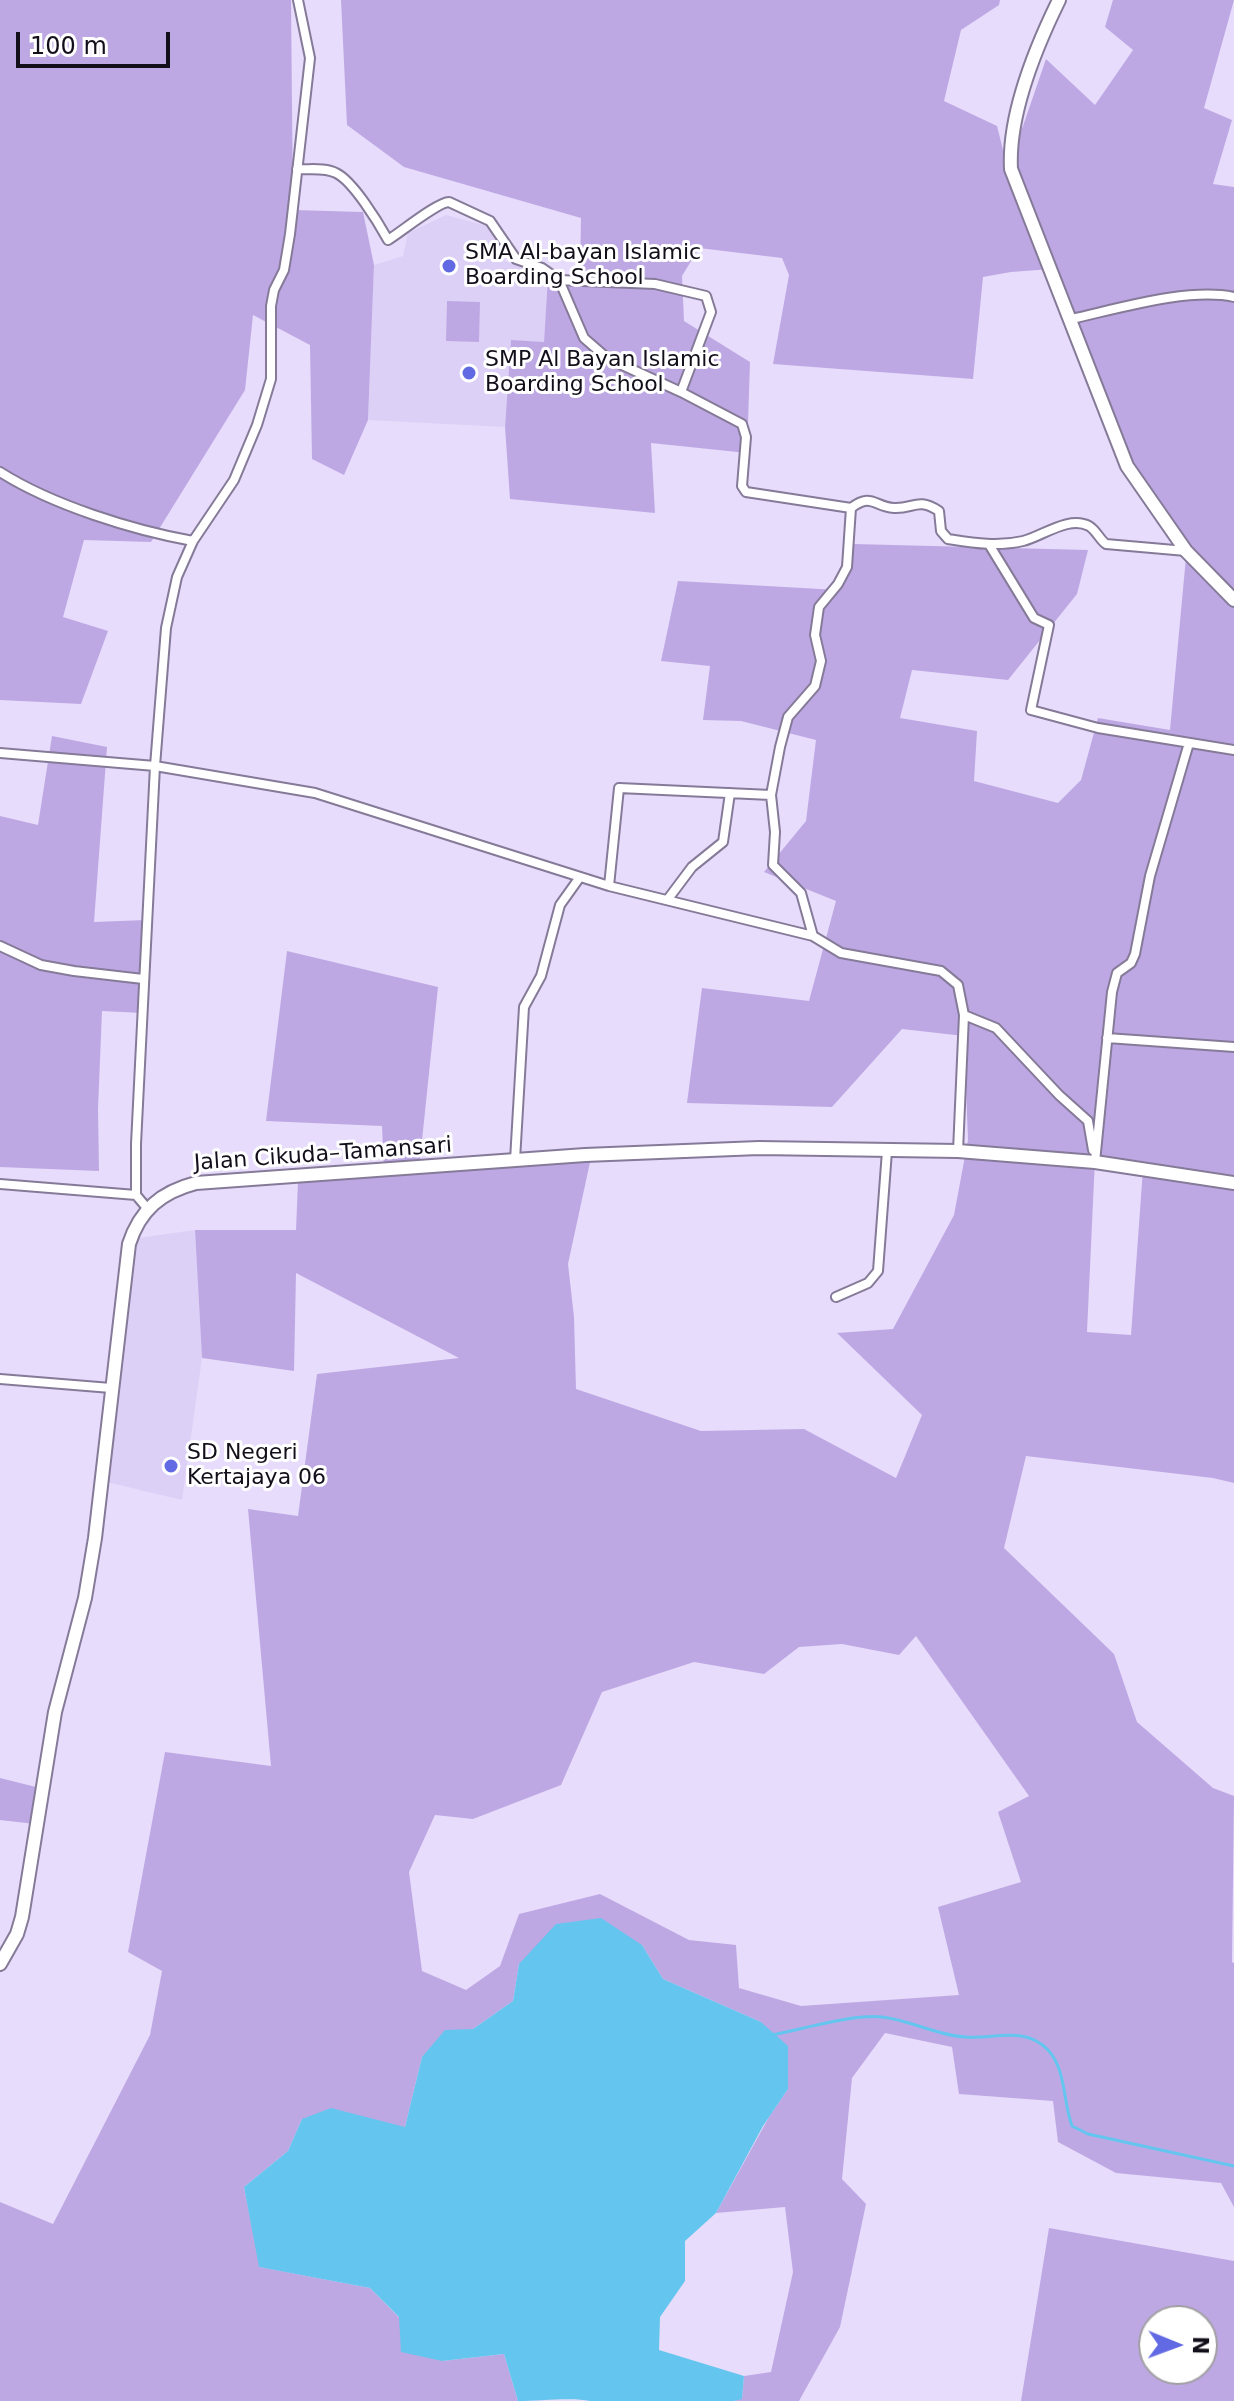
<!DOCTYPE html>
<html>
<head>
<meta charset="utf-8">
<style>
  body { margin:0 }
  #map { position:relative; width:1234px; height:2401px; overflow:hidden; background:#e7dcfb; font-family:"DejaVu Sans",sans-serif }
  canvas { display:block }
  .north { position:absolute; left:1138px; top:2305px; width:80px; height:80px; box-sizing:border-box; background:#fff; border:2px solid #a19fa3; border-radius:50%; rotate:91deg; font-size:22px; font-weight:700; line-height:32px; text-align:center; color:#130f1a }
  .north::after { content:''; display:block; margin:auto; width:28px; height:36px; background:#626ae3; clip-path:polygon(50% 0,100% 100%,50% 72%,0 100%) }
  .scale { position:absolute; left:16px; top:32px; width:154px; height:36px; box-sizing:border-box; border:4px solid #130f1a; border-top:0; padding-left:10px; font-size:24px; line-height:28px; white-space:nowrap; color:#130f1a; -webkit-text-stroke:6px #fff; paint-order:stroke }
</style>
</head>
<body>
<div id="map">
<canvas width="1234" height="2401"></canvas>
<div class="north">N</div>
<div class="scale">100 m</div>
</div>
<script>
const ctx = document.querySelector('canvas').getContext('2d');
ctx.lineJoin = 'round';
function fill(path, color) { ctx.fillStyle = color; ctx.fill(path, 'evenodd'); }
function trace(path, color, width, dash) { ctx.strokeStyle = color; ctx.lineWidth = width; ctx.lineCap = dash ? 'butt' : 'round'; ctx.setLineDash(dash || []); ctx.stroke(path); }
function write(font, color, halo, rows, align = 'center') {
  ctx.font = font + ' "DejaVu Sans",sans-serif'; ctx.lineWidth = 6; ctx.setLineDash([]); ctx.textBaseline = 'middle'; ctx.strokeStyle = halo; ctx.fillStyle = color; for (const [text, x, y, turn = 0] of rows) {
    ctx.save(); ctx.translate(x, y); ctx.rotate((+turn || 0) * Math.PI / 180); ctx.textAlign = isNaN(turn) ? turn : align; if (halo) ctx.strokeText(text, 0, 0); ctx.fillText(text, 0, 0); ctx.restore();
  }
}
fill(new Path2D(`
  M446 215 491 227 505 261 548 276 544 342 511 341 505 427 368 420 374 265 403 256 408 233Z
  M195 1230 202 1358 182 1500 107 1482 138 1238Z`), '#ddd0f6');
fill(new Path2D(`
  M0 0H291L293 210 363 212 374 265 368 420 344 475 312 459 310 345 253 315 245 390 151 542 84 540 63 617 108 631 81 704 0 700Z
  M341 0H1000L999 5 961 30 944 101 997 126 1006 162 1023 126 1046 59 1095 105 1133 50 1105 27 1113 0H1234L1204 108 1232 120 1213 184 1234 187V1483L1213 1478 1026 1456 1004 1548 1114 1654 1137 1722 1213 1788 1234 1796 1232 1962 1234 1963V2207L1221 2183 1116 2173 1058 2142 1053 2101 959 2094 952 2047 885 2033 852 2078 842 2179 866 2204 840 2327 799 2401H734L742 2398 744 2376 771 2372 793 2272 785 2207 716 2213 769 2117 788 2089 761 2022 663 1979 642 1945 519 1964 513 2001 473 2029 422 2057 405 2127 302 2119 288 2151 244 2187 260 2267 370 2288 442 2361 504 2354 518 2401H0V2202L53 2224 150 2035 162 1971 128 1952 165 1752 271 1766 248 1509 298 1516 317 1374 459 1358 296 1273 294 1371 202 1358 195 1230H296L298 1181 384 1172 382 1126 266 1121 287 951 438 987 419 1169 592 1153 568 1264 574 1317 576 1389 701 1431 804 1429 896 1478 922 1415 837 1333 893 1329 954 1215 968 1140 964 1036 902 1029 832 1107 687 1103 702 988 809 1001 836 901 764 872 806 821 816 740 741 721 703 720 710 666 661 661 678 581 838 590 854 544 1088 550 1077 594 1008 680 912 670 900 718 977 731 974 781 1058 803 1081 780 1098 718 1170 730 1187 546 1124 461 1051 269 1011 272 983 277 973 379 773 364 789 275 782 258 699 248 682 276 684 321 750 362 747 453 651 443 655 513 510 499 505 427 511 340 544 342 548 276 580 275 581 218 404 167 347 125ZM1095 1159 1143 1169 1131 1335 1087 1332ZM916 1636 1029 1796 998 1812 1021 1882 938 1907 959 1995 801 2006 739 1988 736 1945 689 1940 600 1894 519 1914 500 1966 466 1990 422 1971 409 1872 435 1815 473 1819 561 1785 602 1692 694 1662 764 1674 799 1647 842 1644 899 1655Z
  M447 301 480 302 479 342 446 341Z
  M52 736 107 747 94 922 146 920 143 1013 102 1011 98 1109 99 1171 0 1167V816L38 825Z
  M0 1778 40 1788 35 1824 0 1820Z
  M1049 2228 1234 2261V2401H1021ZM1154 2321H1202V2369H1154Z`), '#bea8e4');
fill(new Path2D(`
  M601 1918 642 1945 663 1979 761 2022 788 2046V2089L763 2126 716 2213 685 2241V2281L660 2317 659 2350 744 2376 742 2399 734 2401H590C574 2397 538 2401 518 2401L504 2354 442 2361 401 2352 399 2317 370 2288 259 2267 244 2187 288 2151 302 2119 331 2108 405 2127 422 2057 445 2030 473 2029 513 2001 519 1964 556 1924Z`), '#64c5ee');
trace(new Path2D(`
  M772 2035C803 2029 852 2014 882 2017 910 2020 938 2036 966 2037 995 2039 1025 2026 1048 2050 1066 2069 1063 2102 1072 2126L1088 2134 1234 2166`), '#64c5ee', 3);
const street = new Path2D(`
  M297 169C308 170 325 167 336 173 353 181 378 222 388 240 401 232 438 202 449 202L490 221 516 259 542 268 559 280 584 338 607 358 681 392 742 424 746 437 742 486 746 492 851 508C872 492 874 507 894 508 914 509 917 497 939 511L941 531 948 539C974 543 997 547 1023 541 1041 537 1069 515 1089 526 1096 530 1100 540 1106 544L1186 551
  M559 280 655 284 706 296 711 312 681 392
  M1071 319C1117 309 1189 287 1234 297
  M0 472C52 505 132 530 193 541
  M990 546 1034 618 1049 625 1031 710 1098 728 1234 750
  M0 753 155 766 315 793 609 886 813 936 841 953 941 971 958 985 964 1015 958 1151
  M609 886 619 788 771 795
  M668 899 692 867 723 842 730 793
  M813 936 801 893 773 865 775 832 771 795 780 747 788 717 815 686 821 661 815 635 819 607 838 584 847 567 851 508
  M0 946 41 965 74 971 143 979
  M964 1015 996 1028 1059 1095 1088 1121 1093 1150
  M1107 1038 1234 1047
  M515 1160 524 1007 541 976 560 905 580 877
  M1095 1162 1112 992 1117 973 1131 963 1135 954 1150 876 1189 743
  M0 1184 136 1195
  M147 1208 136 1195V1144L155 766 166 628 177 577 193 541 234 480 257 425 271 379V306L274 290 284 270 290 234 310 58 298 0
  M836 1297 868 1283 878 1271 887 1151
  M0 1379 111 1388`);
const secondary = new Path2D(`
  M1059 0C1035 49 1008 114 1011 169L1127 466 1186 551 1234 600
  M0 1964 17 1934 22 1917 55 1712 85 1598 95 1538 129 1244C140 1210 161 1192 196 1183L585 1155 759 1148 958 1151 1095 1162 1234 1183`);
trace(street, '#857a97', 12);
trace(secondary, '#857a97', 16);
trace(street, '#fff', 8);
trace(secondary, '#fff', 12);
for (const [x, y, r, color] of [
  [449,266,8,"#626ae3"],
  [469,373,8,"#626ae3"],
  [171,1466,8,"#626ae3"]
]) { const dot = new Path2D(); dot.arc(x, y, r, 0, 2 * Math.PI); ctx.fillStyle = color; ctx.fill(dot); trace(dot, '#fff', 3); }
write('22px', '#130f1a', '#fff', [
  ["SMA Al-bayan Islamic",465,253],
  ["Boarding School",465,278],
  ["SMP Al Bayan Islamic",485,360],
  ["Boarding School",485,385],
  ["SD Negeri",187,1453],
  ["Kertajaya 06",187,1478]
], 'left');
write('22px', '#130f1a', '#fff', [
  ["Jalan Cikuda–Tamansari",323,1155,-4]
]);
</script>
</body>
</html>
